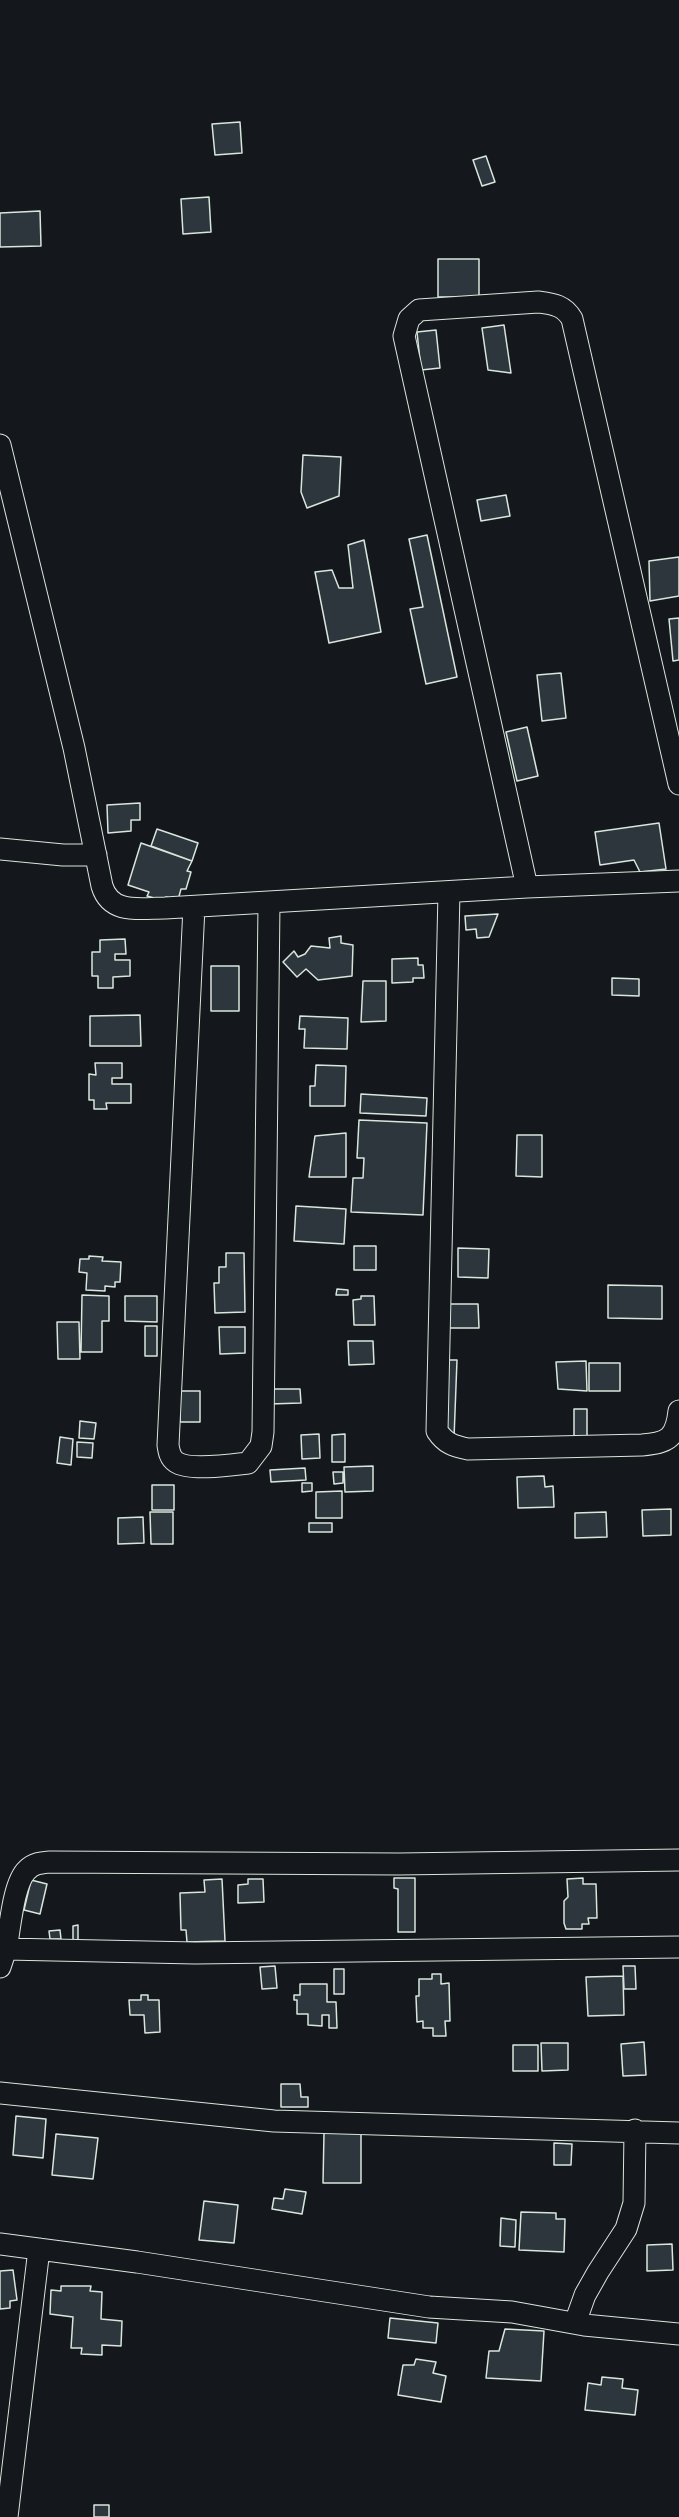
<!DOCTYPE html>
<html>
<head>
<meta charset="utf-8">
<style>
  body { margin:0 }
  canvas { display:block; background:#14181c }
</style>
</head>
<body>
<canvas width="679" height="2517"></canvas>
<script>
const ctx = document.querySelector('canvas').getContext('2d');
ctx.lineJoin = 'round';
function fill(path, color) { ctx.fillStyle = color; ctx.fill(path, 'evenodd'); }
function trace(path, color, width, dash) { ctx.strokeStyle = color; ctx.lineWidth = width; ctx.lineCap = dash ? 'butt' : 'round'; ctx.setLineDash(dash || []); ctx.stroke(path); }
const building = new Path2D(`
  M240 122 242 153 215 155 212 124Z
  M486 156 495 182 482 186 473 160Z
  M209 197 211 232 183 234 181 199Z
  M40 211 41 246 0 247V213Z
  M438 259H479V297H438Z
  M504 325 511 373 488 370 482 328Z
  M436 330 440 368 421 370 417 332Z
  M303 455 341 457 339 496 307 508 301 492Z
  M506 495 510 516 481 521 477 500Z
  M427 535 457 677 426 684 410 609 423 607 409 539Z
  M364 540 381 632 329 643 315 572 332 570 339 588H353L348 545Z
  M679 557V596L650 601 649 561Z
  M679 618V660L673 661 669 619Z
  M561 673 566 718 542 721 537 675Z
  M527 727 538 776 517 781 506 732Z
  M140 803V820H131V831L108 833 107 805Z
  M659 823 666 869 640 872 634 860 600 865 595 832Z
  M157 829 198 843 192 861 151 846Z
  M141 843 192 861 187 871 191 872 186 889H181L178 900 166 897 165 901 147 896 149 892 128 885Z
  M498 914 489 937 477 938 476 929 466 930 465 916Z
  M341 936V943L353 945 352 976 318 980 306 969 297 977 283 962 294 951 298 957 305 954 311 946 330 948 329 938Z
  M125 939 126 954H115V960H130V976L113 977V988H98V976H92V952H100V940Z
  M418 958V965H423L424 978H413V982L392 983V959Z
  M211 966H239V1011H211Z
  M612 978 639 979V996L612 995Z
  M363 981H386V1021L361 1022Z
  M140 1015 141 1046H90V1016Z
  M300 1016 348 1018 347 1049 304 1048 305 1029H299Z
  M95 1063H122V1078H112V1084H131V1103H106L107 1109H94V1100H89V1074L96 1075Z
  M316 1065 346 1066 345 1106H310V1086H315Z
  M361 1094 427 1098 426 1116 360 1113Z
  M359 1120 427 1123 423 1215 351 1212 353 1178H363L364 1158H357Z
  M346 1133V1177H309L315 1136Z
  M517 1135H542V1177L516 1176Z
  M296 1206 346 1209 344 1244 294 1241Z
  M354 1246H376V1270H354Z
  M458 1248 489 1249 488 1278 458 1277Z
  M226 1253H244L245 1312 215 1313 214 1283H219V1267H226Z
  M89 1256 103 1257 102 1261 121 1262 120 1282H115V1287L105 1286V1291L86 1290 87 1273 79 1272 80 1259H89Z
  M608 1285 662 1286V1319L608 1318Z
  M337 1289 348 1290V1295H336Z
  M82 1295 109 1296V1321H102V1352H81Z
  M125 1296H157V1322L125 1321Z
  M361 1296H374L375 1325H354L353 1300 361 1299Z
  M449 1304H478L479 1328H449Z
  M57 1322H79L80 1359H58Z
  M145 1326H157V1356H145Z
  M219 1327H245V1353L220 1354Z
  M348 1341H373L374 1364 349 1365Z
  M446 1360H457L454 1438H443Z
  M586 1361 587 1391 558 1389 556 1362Z
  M589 1363H620V1391H589Z
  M269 1389H300L301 1403 269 1404Z
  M180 1391H200V1422H180Z
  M574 1409H587V1437H574Z
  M80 1421 96 1423 94 1439 79 1438Z
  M319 1434 320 1458 302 1459 301 1435Z
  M345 1434V1462H332V1435Z
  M60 1437 73 1439 71 1465 57 1463Z
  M77 1442 93 1443 92 1458 77 1457Z
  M373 1466V1491L345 1492 344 1467Z
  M305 1468 306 1480 271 1482 270 1470Z
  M333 1472H343V1483L334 1484Z
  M544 1476 545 1487 553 1486 554 1507 518 1508 517 1477Z
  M302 1483H312V1491L302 1492Z
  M152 1485H174V1510H152Z
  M342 1491V1518H316V1492Z
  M671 1509V1535L643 1536 642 1510Z
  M150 1512H173V1544H151Z
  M606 1512 607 1537 575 1538V1513Z
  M143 1517 144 1543 118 1544V1518Z
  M309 1523H332V1532H309Z
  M394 1878H415V1932H398V1889L394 1888Z
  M583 1878V1884H596L597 1918H588L589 1924H582V1929H566L564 1923V1901L568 1897 567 1879Z
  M222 1879 225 1941 187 1942 186 1930H181L180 1893 205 1892 204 1880Z
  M248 1879H263L264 1902 238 1903V1885L248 1884Z
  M31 1880 47 1884 40 1914 24 1910Z
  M78 1925V1940H73V1926Z
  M60 1930 61 1939H50L49 1931Z
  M275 1966 277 1988 262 1989 260 1967Z
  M623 1966H635L636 1989H624Z
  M334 1969H344V1994H334Z
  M432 1974H441V1984L449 1983 450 2021H445L446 2036H433V2028H423V2021L417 2022 416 1996H419V1979H432Z
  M623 1976 624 2015 588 2016 586 1977Z
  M300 1984H327V2002H336L337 2028H329V2015H322V2026L308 2025V2014H297V2000H294V1995H300Z
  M141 1995H148V2000H159L160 2032 145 2033 144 2015H130L129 2000H141Z
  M644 2042 646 2075 623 2076 621 2044Z
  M541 2043H568V2070L542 2071Z
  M513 2045H538V2071H513Z
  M281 2084H300L301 2097H308V2107H281Z
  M16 2116 46 2119 43 2158 13 2155Z
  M324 2133H361V2183H323Z
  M56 2134 98 2138 93 2179 52 2175Z
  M554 2143 572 2144 571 2165H554Z
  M285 2189 306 2192 302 2214 272 2209 274 2198 283 2199Z
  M204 2201 238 2205 234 2243 199 2240Z
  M521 2212 556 2213V2219H565L564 2252 519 2250Z
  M501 2218 516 2220 515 2247 500 2246Z
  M672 2244 673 2270 647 2271V2245Z
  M13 2270 17 2300 10 2301V2308L0 2309V2271Z
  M61 2286H91L90 2291 102 2292 101 2319 122 2321 121 2346 102 2345V2355L81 2354 82 2348H71L73 2317 50 2314 51 2290 61 2291Z
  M390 2318 438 2323 436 2343 388 2338Z
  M505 2329 544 2331 541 2381 486 2378 489 2351H499Z
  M416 2359 436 2362 433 2373 446 2376 441 2402 398 2395 403 2365H414Z
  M602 2377 623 2379 622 2388 638 2390 635 2415 585 2410 588 2383 601 2385Z
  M94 2505H109V2517H94Z`);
fill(building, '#2c363c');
trace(building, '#d8e6dc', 1.5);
const minor = new Path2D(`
  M0 445 74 748 102 886C111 915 140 908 165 908L527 887 679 881
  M0 849 63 855H96
  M527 887 404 336 409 319 419 310 538 302C553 304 564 305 572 319L679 784
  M449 892 437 1431C445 1443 453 1446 468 1449L642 1445C668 1443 676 1438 679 1411
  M194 907 168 1445C169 1452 170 1458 176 1462 189 1471 231 1465 248 1463L261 1446 263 1432 269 903
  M6 1949C10 1929 13 1883 27 1870 34 1863 41 1863 50 1862L399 1864 679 1860
  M0 1967 6 1949 195 1953 679 1947
  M0 2093 274 2121 679 2133
  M0 2244 137 2262 429 2307 512 2312 584 2325 679 2334
  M575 2323 585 2295 598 2272 626 2229 634 2203 635 2130
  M7 2517 39 2249`);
trace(minor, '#d8e6dc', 23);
trace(minor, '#14181c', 21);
</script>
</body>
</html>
